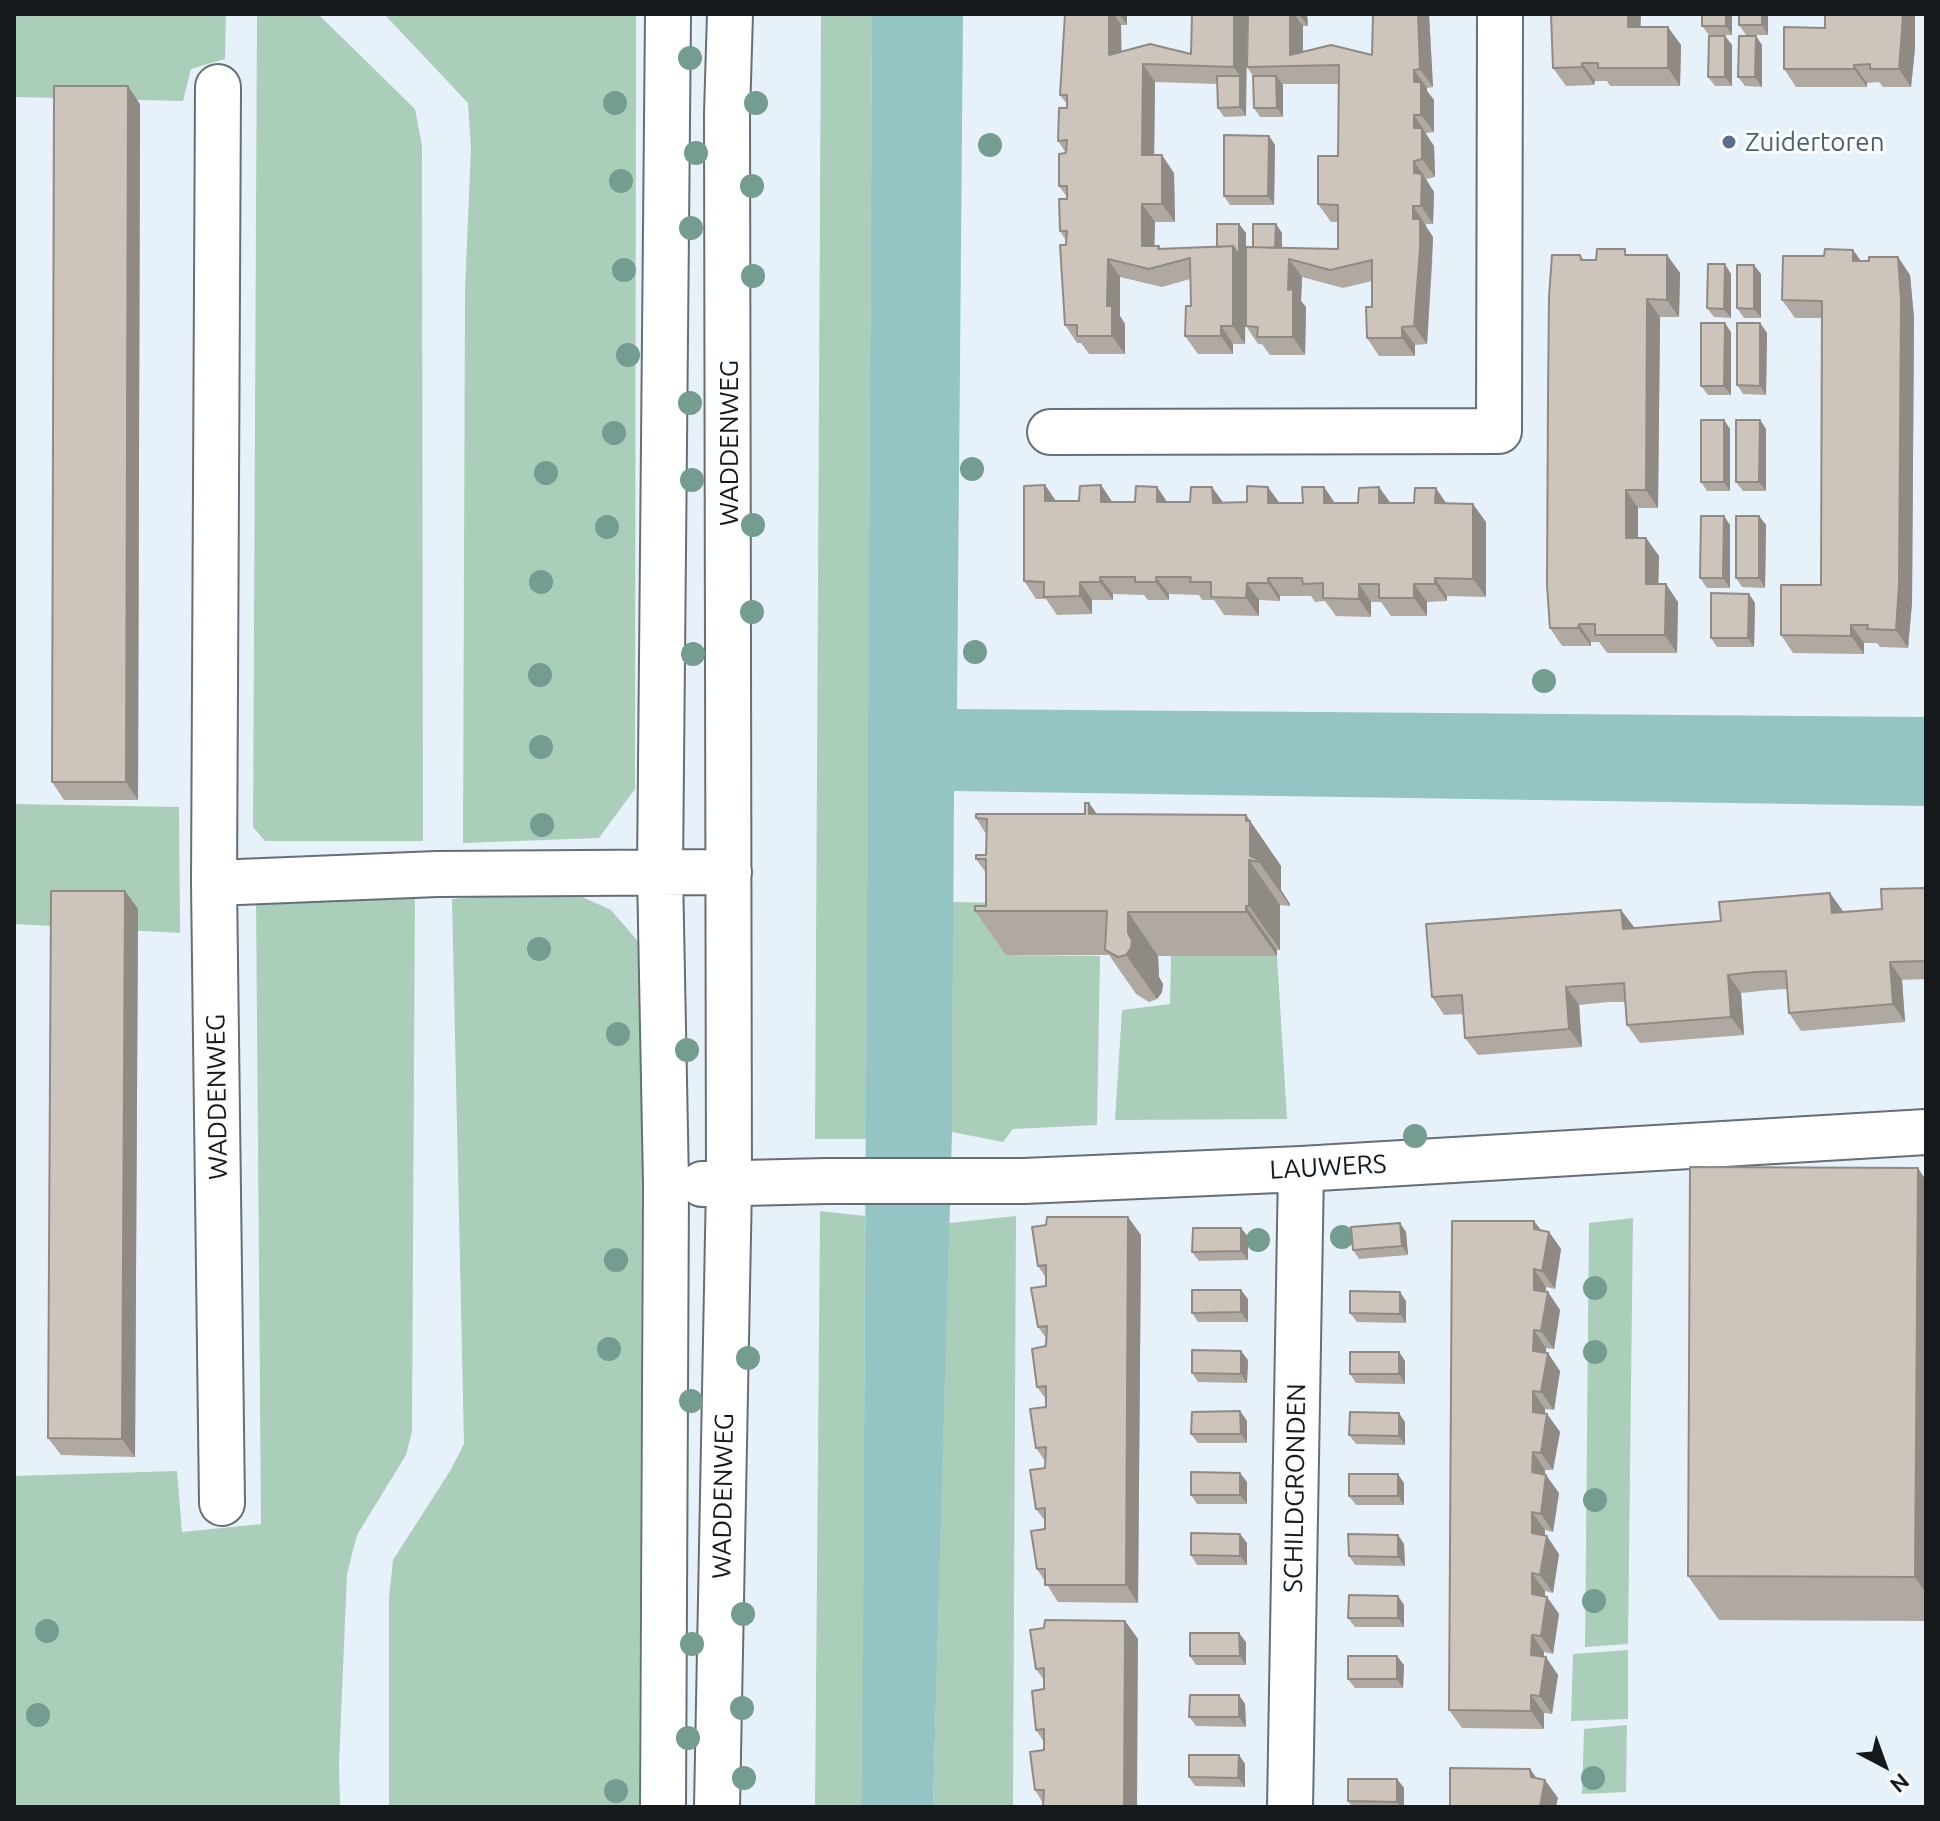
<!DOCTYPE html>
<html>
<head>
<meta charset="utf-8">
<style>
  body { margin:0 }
  #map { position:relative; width:1940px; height:1821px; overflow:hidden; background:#e7f1fa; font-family:Ubuntu,sans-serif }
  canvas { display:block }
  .frame { position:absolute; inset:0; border:16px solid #16191c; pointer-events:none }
  .north { position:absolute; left:1844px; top:1725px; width:80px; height:80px; -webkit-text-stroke:6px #fbfdff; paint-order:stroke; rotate:139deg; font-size:22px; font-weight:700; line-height:32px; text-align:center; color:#16191c }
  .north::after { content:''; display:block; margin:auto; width:28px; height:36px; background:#16191c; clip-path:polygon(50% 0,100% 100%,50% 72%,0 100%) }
</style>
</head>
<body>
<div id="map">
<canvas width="1940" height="1821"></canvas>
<div class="frame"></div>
<div class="north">N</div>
</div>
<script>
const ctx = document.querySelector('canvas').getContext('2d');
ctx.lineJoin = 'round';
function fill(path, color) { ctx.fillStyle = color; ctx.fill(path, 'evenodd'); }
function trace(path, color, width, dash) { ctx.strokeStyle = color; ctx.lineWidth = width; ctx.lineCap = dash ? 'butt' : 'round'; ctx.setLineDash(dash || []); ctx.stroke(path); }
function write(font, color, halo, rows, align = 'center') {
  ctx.font = font + ' Ubuntu,sans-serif'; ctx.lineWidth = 6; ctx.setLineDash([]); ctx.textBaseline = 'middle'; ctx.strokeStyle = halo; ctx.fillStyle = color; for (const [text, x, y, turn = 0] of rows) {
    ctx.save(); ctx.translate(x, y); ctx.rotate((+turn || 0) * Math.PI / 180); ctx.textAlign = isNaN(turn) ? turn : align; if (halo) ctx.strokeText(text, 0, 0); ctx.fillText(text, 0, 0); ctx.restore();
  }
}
fill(new Path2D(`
  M14 14H226L225 59 191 69 183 101 14 97Z
  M257 14H318L415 109 422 146 423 841H265L253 827Z
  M384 14H636L635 789 599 838 463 843 465 289 471 149 468 103Z
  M821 14H872L866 1139H815Z
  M14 804 179 807 180 933 14 924Z
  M565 889 611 910 643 947 639 1807H389V1598L393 1560 450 1471 464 1444 452 899Z
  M415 893 412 1431 406 1455 357 1535 347 1574 339 1764 340 1807H14V1476L177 1471 182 1532 261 1524 256 899Z
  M953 902 1006 903V955L1100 956 1097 1125 1013 1129 1003 1142 952 1132Z
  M1171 956H1277L1287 1119 1115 1120 1122 1010 1170 1004Z
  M820 1211 865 1216 863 1807H815Z
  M1016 1216 1013 1807H933L949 1223Z
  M1633 1218 1628 1644 1585 1647 1589 1223Z
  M1628 1650V1719L1571 1721 1573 1654Z
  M1627 1725 1626 1792 1582 1794 1584 1729Z`), '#abceba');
fill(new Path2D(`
  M872 14H963L957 709 1926 717V806L954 791 952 1132 933 1807H862Z`), '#94c4c4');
const minor = new Path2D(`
  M218 87 214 883 222 1503
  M1050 432 1499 431 1500 14
  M214 883 437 874 729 872
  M702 1184 826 1181H1024L1301 1169 1926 1132
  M663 1807 666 1185 660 871 668 14
  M717 1807 729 1184 727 114 730 14
  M1290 1807 1301 1169`);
trace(minor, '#666f76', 48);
trace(minor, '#fff', 44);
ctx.fillStyle = '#749c91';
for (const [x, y] of [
  [690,58],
  [615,103],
  [756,103],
  [990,145],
  [696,153],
  [621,181],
  [752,186],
  [691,228],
  [624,270],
  [753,276],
  [628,355],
  [690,403],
  [614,433],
  [972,469],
  [546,473],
  [692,480],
  [753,525],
  [607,527],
  [541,582],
  [752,612],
  [975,652],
  [693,654],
  [540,675],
  [1544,681],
  [541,747],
  [542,825],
  [539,949],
  [618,1034],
  [687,1050],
  [1415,1136],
  [1342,1237],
  [1258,1240],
  [616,1260],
  [1595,1288],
  [609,1349],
  [1595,1352],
  [748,1358],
  [691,1401],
  [1595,1500],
  [1594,1601],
  [743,1614],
  [47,1631],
  [692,1644],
  [742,1708],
  [38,1715],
  [688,1738],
  [744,1778],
  [1593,1778],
  [616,1791]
]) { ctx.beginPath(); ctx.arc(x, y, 12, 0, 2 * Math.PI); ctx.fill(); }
fill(new Path2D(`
  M1065 14H1127V25H1121V52L1191 54 1247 14 1246 116 1224 117 1218 108 1217 84 1155 82 1154 155 1174 173 1175 220V222H1155L1154 246H1159L1161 249 1217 247 1239 224 1246 233 1245 344H1233V354H1198L1185 336 1191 306 1190 279 1162 287 1120 277V316L1125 324V354H1089L1081 343H1077L1065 325 1066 241 1060 231 1067 197 1059 186 1066 153 1058 141 1067 108V104L1060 95Z
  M1248 14H1307L1308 26H1303V52L1372 55 1373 16 1372 14H1429L1433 87 1427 88V91L1434 100V132L1426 133V135L1434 146 1435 177 1426 179 1434 192 1433 224H1426V227L1433 237 1432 267 1427 344 1415 345V356H1379L1367 338 1372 307V281L1343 288 1302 277 1301 301 1306 307 1305 355H1270L1262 344H1258L1246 326 1253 247 1282 233V248L1338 249V222H1331L1318 204 1338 156 1339 84H1282L1283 117H1260L1254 108 1253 76 1247 67Z
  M1702 14H1732V35H1709L1702 26Z
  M1768 14V35H1746L1739 25Z
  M1825 14H1915V48L1911 87H1883L1879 82 1867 83V87H1796L1784 69 1825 28Z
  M1640 27 1681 45 1680 86H1610L1607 81H1595L1594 85 1566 86 1553 68Z
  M1725 36 1732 45V86H1715L1708 77Z
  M1756 36 1762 45V87L1745 86 1738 77Z
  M140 104 138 800H64L52 782Z
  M1269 136 1275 145 1274 205H1230L1224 196Z
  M1853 250 1861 261 1898 257 1910 275 1914 318 1912 603 1908 648 1880 647 1877 643H1864V654L1793 653 1781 635 1821 585 1822 318H1795L1782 300 1824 256Z
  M1580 255 1584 260H1596L1630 255H1667L1680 273 1679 317H1660L1658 508H1638V538H1646L1659 556 1658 584 1678 602 1677 653H1607L1599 642H1591V646H1562L1550 628Z
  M1731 274V318L1714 317 1707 308Z
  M1761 274V318H1744L1737 308Z
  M1760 323 1767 333 1766 395 1743 394 1737 385Z
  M1731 332V395H1708L1701 386Z
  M1724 420 1730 429V491H1707L1701 482Z
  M1760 420 1766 429V491H1743L1736 482Z
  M1045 485 1056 501H1079L1101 485 1112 502H1135L1157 487 1167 502 1303 503 1324 487 1335 503 1446 504 1486 522V597L1447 596V601L1427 602V616H1391L1381 602H1371V617L1336 616 1325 601 1315 602 1311 596H1280V601L1259 600V616L1224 615 1214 600H1202L1199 595 1169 594V600H1148L1144 595 1113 594V600H1092V614L1057 615 1046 599H1036L1024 581Z
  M1724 516 1730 525V588H1707L1700 578Z
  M1759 516 1766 525 1765 588 1742 587 1736 578Z
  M1749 594 1755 603 1754 647H1717L1711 638Z
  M1089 803 1097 814 1246 815 1281 866V890L1290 904V906L1280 905V950H1277V956H1158L1159 977 1163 984 1162 992 1157 999 1149 1002 1136 994 1109 955H1006L975 911 986 906V873L976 859 986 855V834L976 818 1085 814Z
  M1926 888V979L1902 980 1905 1022 1801 1031 1789 1013 1787 989 1769 990 1741 993 1744 1035 1640 1043 1627 1025 1625 1002H1608L1579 1005 1582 1047 1478 1055 1465 1038 1464 1014 1444 1015 1432 997 1621 910 1634 928 1843 911 1882 909Z
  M125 891 138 909 135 1457 61 1455 48 1438Z
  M1926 1180V1621L1719 1620 1688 1576Z
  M1534 1221 1541 1230 1549 1232 1561 1249 1555 1289 1546 1287V1292H1548L1560 1310 1554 1349 1546 1348V1353L1560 1371 1554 1410 1545 1409V1414H1547L1560 1432 1553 1470H1545V1475L1559 1493 1553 1532 1545 1530V1535L1559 1554 1553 1593 1545 1591V1596L1547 1597 1559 1614 1553 1654 1544 1652V1657L1558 1675 1552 1714 1544 1713V1729L1462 1728 1449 1710Z
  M1400 1223 1406 1232 1408 1255 1359 1259 1353 1250Z
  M1241 1228 1248 1237V1260L1199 1261 1192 1252Z
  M1141 1235 1138 1603 1058 1602 1037 1569 1045 1529V1521L1036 1509 1045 1468V1461L1036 1448 1046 1407V1399L1037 1387 1046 1338 1038 1327 1046 1286V1278L1038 1266Z
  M1248 1299V1322H1198L1192 1313Z
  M1406 1301V1323L1357 1322 1350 1313Z
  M1399 1352 1405 1361V1384L1356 1383 1350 1374Z
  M1248 1360 1247 1383 1198 1382 1192 1373Z
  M1240 1411 1247 1421V1443H1198L1191 1434Z
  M1405 1422V1445L1356 1444 1349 1435Z
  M1240 1473 1247 1482V1504H1197L1191 1495Z
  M1404 1483V1505H1356L1349 1496Z
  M1240 1534 1247 1543V1565H1197L1191 1555Z
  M1398 1535 1404 1544 1405 1566 1355 1565 1349 1556Z
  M1398 1596 1404 1605V1627H1355L1348 1618Z
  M1125 1621 1138 1639 1043 1803 1035 1790 1044 1750V1742L1036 1730 1044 1689V1680L1036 1669Z
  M1246 1642V1665H1196L1190 1656Z
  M1404 1665 1403 1688H1355L1348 1679Z
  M1239 1695 1245 1704 1246 1727 1196 1726 1189 1717Z
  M1239 1755 1245 1764V1787L1195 1786 1189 1777Z
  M1397 1779 1404 1788V1807H1352L1348 1801Z`), '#b0a9a2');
fill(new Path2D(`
  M1109 14H1114L1121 25 1122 73 1109 55Z
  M1119 14H1127V25Z
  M1234 14H1247L1246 116 1240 107V76L1234 67Z
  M1290 14H1294L1303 26V66L1290 55Z
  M1299 14H1307L1308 26Z
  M1418 14H1429L1433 87 1420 69Z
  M1628 14H1641L1640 45 1628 27Z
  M1726 14H1732V35L1726 26Z
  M1762 14H1768V35L1762 25Z
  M1903 14H1915V48L1911 87 1899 69Z
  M1668 27 1681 45 1680 86 1668 68Z
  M1725 36 1732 45V86L1725 77Z
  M1756 36 1762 45V87L1755 77Z
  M1582 63 1595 81 1594 85 1582 67Z
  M1143 64 1155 82 1154 172 1142 155Z
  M1854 65 1867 83V87L1854 69Z
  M1414 70 1427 88V91L1434 100V132L1421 115 1414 82Z
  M1276 76 1283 85V117L1277 108Z
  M128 86 140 104 138 800 126 782Z
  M1414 115 1434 146 1435 177 1422 159 1414 128Z
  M1269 136 1275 145 1274 205 1268 196Z
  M1162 155 1174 173 1175 222 1162 204Z
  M1414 161 1434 192 1433 224 1421 206 1414 173Z
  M1142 204 1155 222 1154 264 1142 246Z
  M1413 206 1433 237 1427 344 1414 326Z
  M1239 224 1246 233 1245 344 1233 326V246Z
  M1276 224 1282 233V265L1275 256Z
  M1853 250 1866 268 1853 261Z
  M1667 255 1680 273 1679 317 1667 300Z
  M1898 257 1910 275 1914 318 1912 603 1908 648 1896 630Z
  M1108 259 1120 277V316L1125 324V354L1112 336 1107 306Z
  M1289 259 1302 277 1301 301 1306 307 1305 355 1293 337 1288 290Z
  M1725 264 1731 274V318L1724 309Z
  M1754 265 1761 274V318L1754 309Z
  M1647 299 1660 317 1658 508 1646 490Z
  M1725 323 1731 332V395L1724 386Z
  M1760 323 1767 333 1766 395 1760 386Z
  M1221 326 1233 344V354L1221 336Z
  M1402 327 1415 345V356L1402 338Z
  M1724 420 1730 429V491L1724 482Z
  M1760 420 1766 429V491L1759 482Z
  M1045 485 1057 503 1045 501Z
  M1101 485 1113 503 1101 502Z
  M1157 487 1169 505 1157 502Z
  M1212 487 1225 505 1213 503Z
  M1268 487 1281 505 1268 503Z
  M1324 487 1336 505 1324 503Z
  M1379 487 1392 505 1379 503Z
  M1436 488 1448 506 1435 503Z
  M1626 490 1638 508V556L1626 538Z
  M1473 504 1486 522V597L1473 579Z
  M1724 516 1730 525V588L1723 578Z
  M1759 516 1766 525 1765 588 1759 578Z
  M1646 538 1659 556 1658 602 1646 584Z
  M1100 577 1113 594V600L1100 582Z
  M1156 577 1169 594V600L1156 582Z
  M1268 578 1280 596V601L1268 583Z
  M1435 578 1447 596V601L1435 584Z
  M1080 582 1092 600V614L1080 596Z
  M1247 583 1259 600V616L1246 598Z
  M1359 584 1371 602V617L1359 599Z
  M1414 584 1427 602V616L1414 598Z
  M1666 584 1678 602 1677 653 1665 635Z
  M1749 594 1755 603 1754 647 1748 638Z
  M1579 624 1591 642V646L1578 628Z
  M1851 625 1864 643V654L1851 636Z
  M1089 803 1120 848 1089 814Z
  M1246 815 1281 866V890L1290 904V906L1259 862 1250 856Z
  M1249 860 1280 905V950L1249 906Z
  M125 891 138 909 135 1457 122 1439Z
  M1830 893 1843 911 1845 931 1832 913Z
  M1246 906 1277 950V956L1246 912Z
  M1621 910 1634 927 1635 947 1623 929Z
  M1128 912 1158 956 1159 977 1163 984 1162 992 1157 999 1126 955Z
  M1890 962 1902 980 1905 1022 1893 1004Z
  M1728 975 1741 993 1744 1035 1731 1017Z
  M1566 987 1579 1005 1582 1047 1569 1029Z
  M1918 1168 1926 1180V1593L1915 1577Z
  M1128 1217 1141 1235 1138 1603 1126 1585Z
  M1534 1221 1547 1239 1549 1232 1561 1249 1555 1289 1542 1271 1534 1229Z
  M1400 1223 1406 1232 1408 1255 1402 1246Z
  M1241 1228 1248 1237V1260L1241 1251Z
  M1534 1269 1546 1287V1302L1548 1292 1560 1310 1554 1349 1541 1331 1534 1290Z
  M1241 1290 1248 1299V1322L1241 1312Z
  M1400 1292 1406 1301V1323L1400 1314Z
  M1534 1330 1546 1348V1364L1548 1353 1560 1371 1554 1410 1541 1392 1533 1351Z
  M1241 1351 1248 1360 1247 1383 1241 1374Z
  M1399 1352 1405 1361V1384L1399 1374Z
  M1533 1391 1545 1409V1425L1547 1414 1560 1432 1553 1470 1541 1453 1533 1412Z
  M1240 1411 1247 1421V1443L1241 1434Z
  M1399 1413 1405 1422V1445L1399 1436Z
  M1533 1452 1545 1470V1486L1546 1475 1559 1493 1553 1532 1541 1514 1532 1472Z
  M1240 1473 1247 1482V1504L1240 1495Z
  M1398 1474 1404 1483V1505L1398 1496Z
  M1532 1512 1545 1530V1547L1547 1536 1559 1554 1553 1593 1540 1575 1532 1533Z
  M1240 1534 1247 1543V1565L1240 1556Z
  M1398 1535 1404 1544 1405 1566 1398 1557Z
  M1532 1573 1545 1591V1610L1547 1597 1559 1614 1553 1654 1541 1636 1532 1594Z
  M1398 1596 1404 1605V1627L1398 1618Z
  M1125 1621 1138 1639 1137 1807H1124Z
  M1239 1633 1246 1642V1665L1240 1656Z
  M1532 1635 1544 1652V1669L1546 1657 1558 1675 1552 1714 1540 1696 1531 1655Z
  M1397 1656 1404 1665 1403 1688 1397 1679Z
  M1239 1695 1245 1704 1246 1727 1239 1717Z
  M1531 1695 1544 1713V1729L1531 1711Z
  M1239 1755 1245 1764V1787L1238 1778Z
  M1530 1769 1543 1787 1545 1780 1558 1798 1556 1807H1540L1531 1777Z
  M1397 1779 1404 1788V1807H1401L1397 1802Z`), '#908a84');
const building = new Path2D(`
  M1065 14H1109V55L1150 44 1191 54 1192 14H1234V67L1143 64 1142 155H1162V204H1142V246H1159L1158 249 1233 246V326H1221V336H1185L1186 306H1191L1190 258 1149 269 1108 259 1107 306H1112V336H1077V325H1065L1060 245H1066L1067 231H1060L1059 199H1067V186H1059V154L1066 153 1067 140 1058 141 1059 108H1067V95H1060Z
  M1248 14H1290V55L1331 45 1372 55 1373 14H1418L1420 69 1414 70V82H1421V115H1414V128H1422V159L1414 161V173L1422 174 1421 206H1413V219H1420V249L1414 326 1402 327V338H1367L1366 307H1372V260L1330 270 1289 259 1288 290 1293 289V337H1257L1258 327 1246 326V247L1338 249V205L1318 204V156H1338L1339 65 1247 67Z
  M1551 14H1628V27H1668V68H1598V63H1582V67L1553 68Z
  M1702 14H1726V26H1702Z
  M1739 14H1762V25H1739Z
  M1825 14H1903L1902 30 1899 69H1870V64L1854 65V69H1784V27L1825 28Z
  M1709 36H1725V77H1708Z
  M1739 36H1756L1755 77H1738Z
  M1217 76H1240V107L1218 108Z
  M1253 76H1276L1277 108H1254Z
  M54 86H128L126 782H52Z
  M1224 135 1269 136 1268 196H1224Z
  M1217 224H1239V255L1233 246 1217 247Z
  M1253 224H1276L1275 248 1253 247Z
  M1597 249H1625V255H1667V300L1647 299 1646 490H1626V538H1646V584H1666L1665 635H1595V624H1579L1578 628H1550L1547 585 1548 395 1549 297 1552 255H1580L1581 260H1596Z
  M1825 249 1853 250V261H1869V257H1898L1901 300 1899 585 1896 630 1867 629 1868 625H1851V636L1781 635V585H1821L1822 301 1782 300 1783 256H1824Z
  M1708 264H1725L1724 309 1707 308Z
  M1737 265H1754V309L1737 308Z
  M1701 323H1725L1724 386H1701Z
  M1737 323H1760V386L1737 385Z
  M1701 420H1724V482H1701Z
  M1736 420H1760L1759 482H1736Z
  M1045 485V501H1079L1080 486 1101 485V502H1135L1136 486 1157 487V502H1190L1191 487H1212L1213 503 1247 502V486L1268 487V503H1303L1302 487H1324V503H1358L1359 488 1379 487V503H1414L1415 488H1436L1435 503 1473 504V579L1435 578V584H1414V598H1379V584H1359V599L1323 598V583L1303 584 1302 578H1268V583H1247L1246 598 1211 597V582H1190L1191 577H1156V582H1135V577H1100V582H1080V596L1044 597V582L1024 581V486Z
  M1701 516H1724L1723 578H1700Z
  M1736 516H1759V578H1736Z
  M1711 593 1749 594 1748 638H1711Z
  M1085 803H1089V814L1246 815V821H1250V856L1259 860V862L1249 860V906H1246V912H1128V933L1132 940 1131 948 1126 955 1118 957 1105 950 1107 911H975V906H986V859H976V855H986L987 819 976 818V814H1085Z
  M1926 888V961L1890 962 1893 1004 1789 1013 1786 971 1756 972 1728 975 1731 1017 1627 1025 1624 983 1596 985 1566 987 1569 1029 1465 1038 1462 995 1432 997 1426 924 1621 910 1623 929 1721 921 1719 902 1830 893 1832 913 1882 909 1881 889Z
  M51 891H125L122 1439 48 1438Z
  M1690 1167 1918 1168 1915 1577 1688 1576Z
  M1047 1217H1128L1126 1585H1045V1569H1037L1031 1531 1045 1529V1508L1036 1509 1030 1470 1045 1468 1046 1447 1036 1448 1030 1409 1046 1407V1386L1037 1387 1032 1349 1046 1346 1047 1326 1038 1327 1031 1288 1046 1286V1265L1038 1266 1032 1227 1046 1225Z
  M1452 1221H1534V1229L1549 1232 1542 1271 1534 1269V1290L1548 1292 1541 1331 1534 1330 1533 1351 1548 1353 1541 1392 1533 1391V1412L1547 1414 1541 1453 1533 1452 1532 1472 1546 1475 1541 1514 1532 1512V1533L1547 1536 1540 1575 1532 1573V1594L1547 1597 1541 1636 1532 1635 1531 1655 1546 1657 1540 1696 1531 1695V1711L1449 1710Z
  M1400 1223 1402 1246 1353 1250 1351 1227Z
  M1193 1228H1241V1251L1192 1252Z
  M1192 1290H1241V1312L1192 1313Z
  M1350 1291 1400 1292V1314L1350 1313Z
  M1192 1350 1241 1351V1374L1192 1373Z
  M1350 1352H1399V1374H1350Z
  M1240 1411 1241 1434H1191L1192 1412Z
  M1350 1412 1399 1413V1436L1349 1435Z
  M1191 1472 1240 1473V1495H1191Z
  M1349 1474H1398V1496H1349Z
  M1191 1533 1240 1534V1556L1191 1555Z
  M1348 1534 1398 1535V1557L1349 1556Z
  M1349 1595 1398 1596V1618H1348Z
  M1045 1620 1125 1621 1124 1807H1043L1044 1790H1035L1030 1752 1044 1750V1729L1036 1730 1032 1691 1044 1689V1668L1036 1669 1030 1630 1044 1628Z
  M1190 1633H1239L1240 1656H1190Z
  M1348 1656H1397V1679H1348Z
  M1190 1695H1239V1717H1189Z
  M1189 1755H1239L1238 1778 1189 1777Z
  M1450 1768 1530 1769 1531 1777 1545 1780 1540 1807H1450Z
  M1348 1779H1397V1802L1348 1801Z`);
fill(building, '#cdc5bc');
trace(building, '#908a84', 2);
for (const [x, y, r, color] of [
  [1729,142,8,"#5c6f8a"]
]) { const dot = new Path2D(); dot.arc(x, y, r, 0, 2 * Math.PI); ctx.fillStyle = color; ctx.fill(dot); trace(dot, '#fbfdff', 3); }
write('26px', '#4e5e75', '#fbfdff', [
  ["Zuidertoren",1745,142]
], 'left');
write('26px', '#16191c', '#fbfdff', [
  ["WADDENWEG",729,443,-90],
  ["WADDENWEG",217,1097,-91],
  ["LAUWERS",1328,1167,-3],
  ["SCHILDGRONDEN",1295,1488,-89],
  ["WADDENWEG",723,1496,-89]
]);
</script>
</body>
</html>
